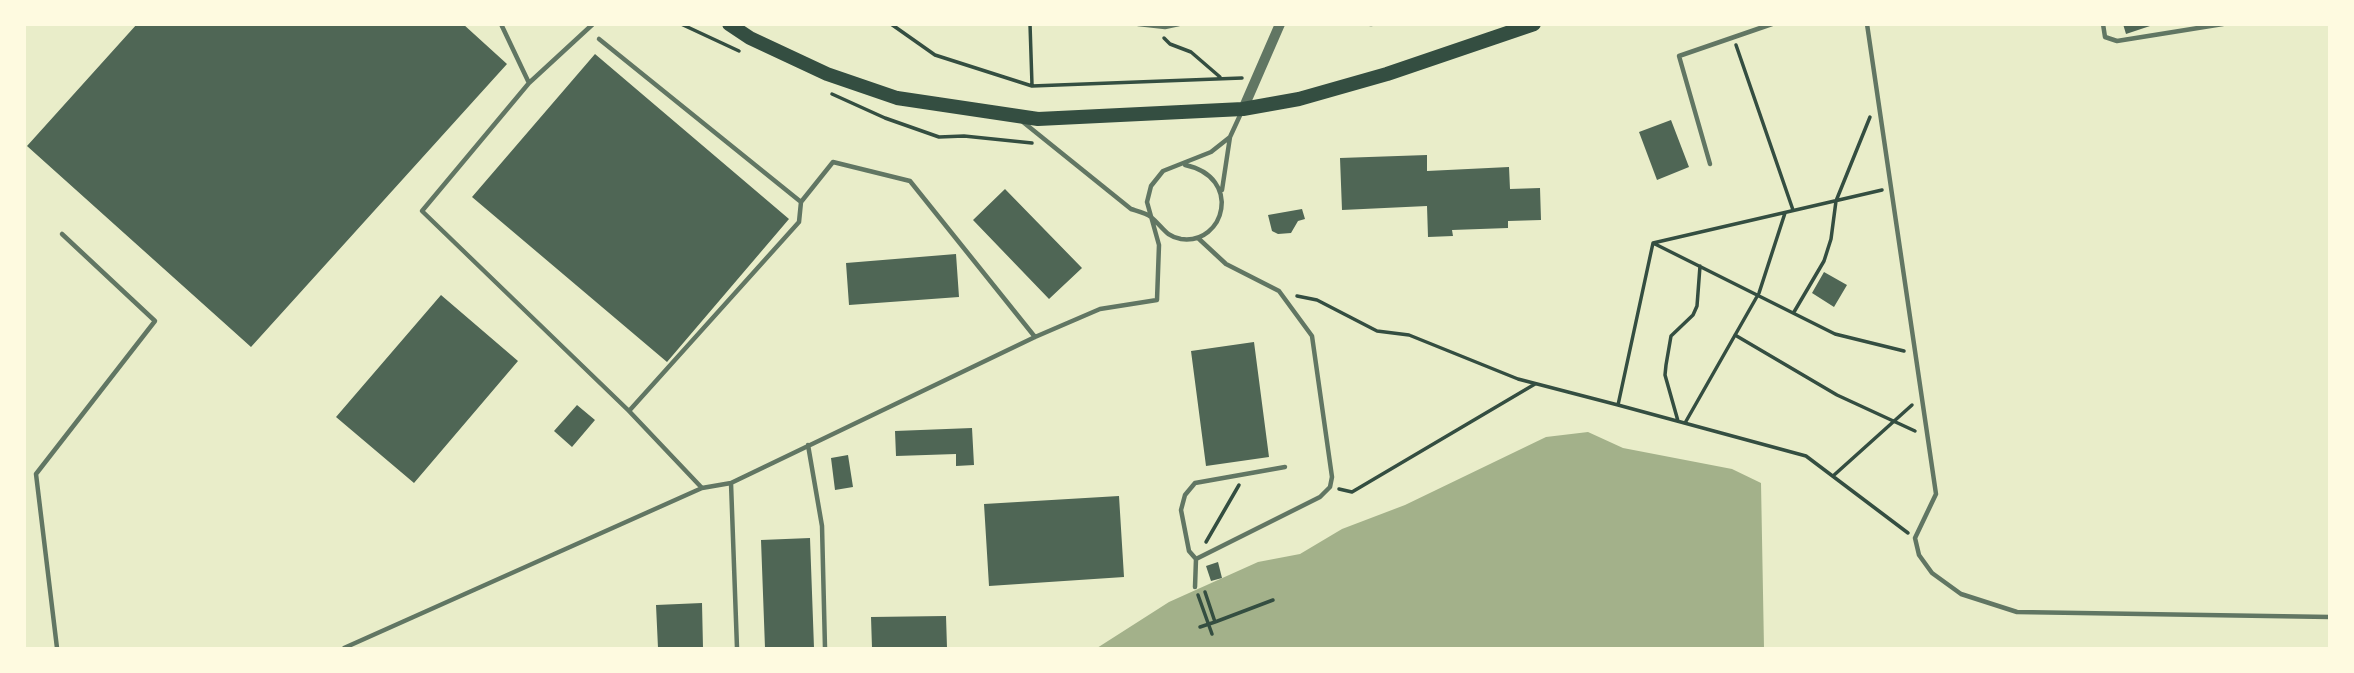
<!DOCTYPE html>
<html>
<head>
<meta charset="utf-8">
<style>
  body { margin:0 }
  #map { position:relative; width:2354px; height:673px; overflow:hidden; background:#e9edc9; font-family:"Times New Roman",serif }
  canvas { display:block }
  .frame { position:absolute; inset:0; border:26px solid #fefae0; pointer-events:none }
</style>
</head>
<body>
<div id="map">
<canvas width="2354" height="673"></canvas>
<div class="frame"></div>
</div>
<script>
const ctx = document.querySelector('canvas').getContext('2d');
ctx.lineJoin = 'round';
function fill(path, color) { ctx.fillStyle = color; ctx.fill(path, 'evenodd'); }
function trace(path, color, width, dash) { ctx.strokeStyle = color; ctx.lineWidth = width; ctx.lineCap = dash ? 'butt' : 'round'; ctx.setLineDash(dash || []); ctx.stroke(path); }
fill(new Path2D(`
  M1588 432 1623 448 1732 469 1761 483 1764 648H1097L1169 602 1258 562 1300 554 1342 529 1405 505 1546 437Z`), '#a3b18a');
fill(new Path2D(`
  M137 24H463L507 64 251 347 27 146Z
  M2123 24H2153V25L2126 34Z
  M595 54 789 219 667 362 472 197Z
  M1671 120 1689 167 1657 180 1639 132Z
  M1427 155V171L1509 167 1510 189 1540 188 1541 220 1508 221V228L1452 230 1453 236 1428 237 1427 206 1342 210 1340 158Z
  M1005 189 1082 268 1049 299 973 220Z
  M1302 209 1305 219 1298 221 1291 233 1278 234 1272 231 1268 215Z
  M956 254 959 297 849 305 846 263Z
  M1824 272 1847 285 1834 307 1812 293Z
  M441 295 518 361 414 483 336 417Z
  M1254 342 1269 457 1206 466 1191 351Z
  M577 405 595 420 572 447 554 431Z
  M972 428 974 465 956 466V454L896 456 895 431Z
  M848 455 853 487 835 490 831 458Z
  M1119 496 1124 577 989 586 984 504Z
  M810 538 814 648H765L761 540Z
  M1218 562 1222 578 1211 581 1206 566Z
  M702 603 703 648H658L656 605Z
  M946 616 947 648H872L871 617Z`), '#4f6655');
trace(new Path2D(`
  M681 24 739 51
  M891 24 935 55 1032 86 1242 78
  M1030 24 1032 85
  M1164 38 1170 44 1191 52 1220 77
  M1736 45 1793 210
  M832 94 885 118 939 137 964 136 1032 143
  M1882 190 1653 243 1618 405 1806 456 1908 533
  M1655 244 1835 334 1904 351
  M1297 296 1317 300 1377 331 1409 335 1518 379 1618 405
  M1794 312 1824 261 1831 239 1836 201 1870 117
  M1735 335 1837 395 1915 431
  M1678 421 1665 375 1666 365 1671 336 1693 315 1697 306 1700 266
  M1685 423 1759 293 1785 213
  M1833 476 1912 405
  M1339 489 1352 492 1535 384
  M1206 542 1239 485
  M1205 592 1215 622 1273 600
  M1198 595 1212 634
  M1200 627 1215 622`), '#344e41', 3.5);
trace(new Path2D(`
  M501 24 529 83 422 211 629 411 702 488 731 483 1035 337 1100 309 1157 300 1159 245 1147 202 1151 186 1163 171 1211 152 1230 137
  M1138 24 1165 27 1179 24
  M1370 24H1372
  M1867 24 1936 494 1915 538 1919 555 1932 573 1961 594 2017 612 2330 617
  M2103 24 2105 37 2117 41 2223 24
  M599 39 801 202 799 222 629 411
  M529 83 593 24
  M1023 122 1131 209C1137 211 1146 213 1151 217 1163 227 1165 236 1181 239 1225 245 1243 177 1185 165
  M1710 164 1679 56 1772 24
  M1222 190 1230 137 1242 111
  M801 202 833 162 910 181 1035 337
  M808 445 822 526 825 648
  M731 483 737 648
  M1196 559 1189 551 1181 510 1185 495 1195 483 1285 467
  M1195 587 1196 559 1320 497 1330 487 1332 477 1312 336 1279 291 1226 264 1198 238
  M57 648 36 474 155 321 62 234
  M344 648 702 488`), '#617663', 4.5);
trace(new Path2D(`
  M1243 109 1280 24`), '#617663', 10);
trace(new Path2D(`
  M729 24 750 38 827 74 897 98 1038 119 1243 109 1299 99 1387 74 1534 24`), '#344e41', 14);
</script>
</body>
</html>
